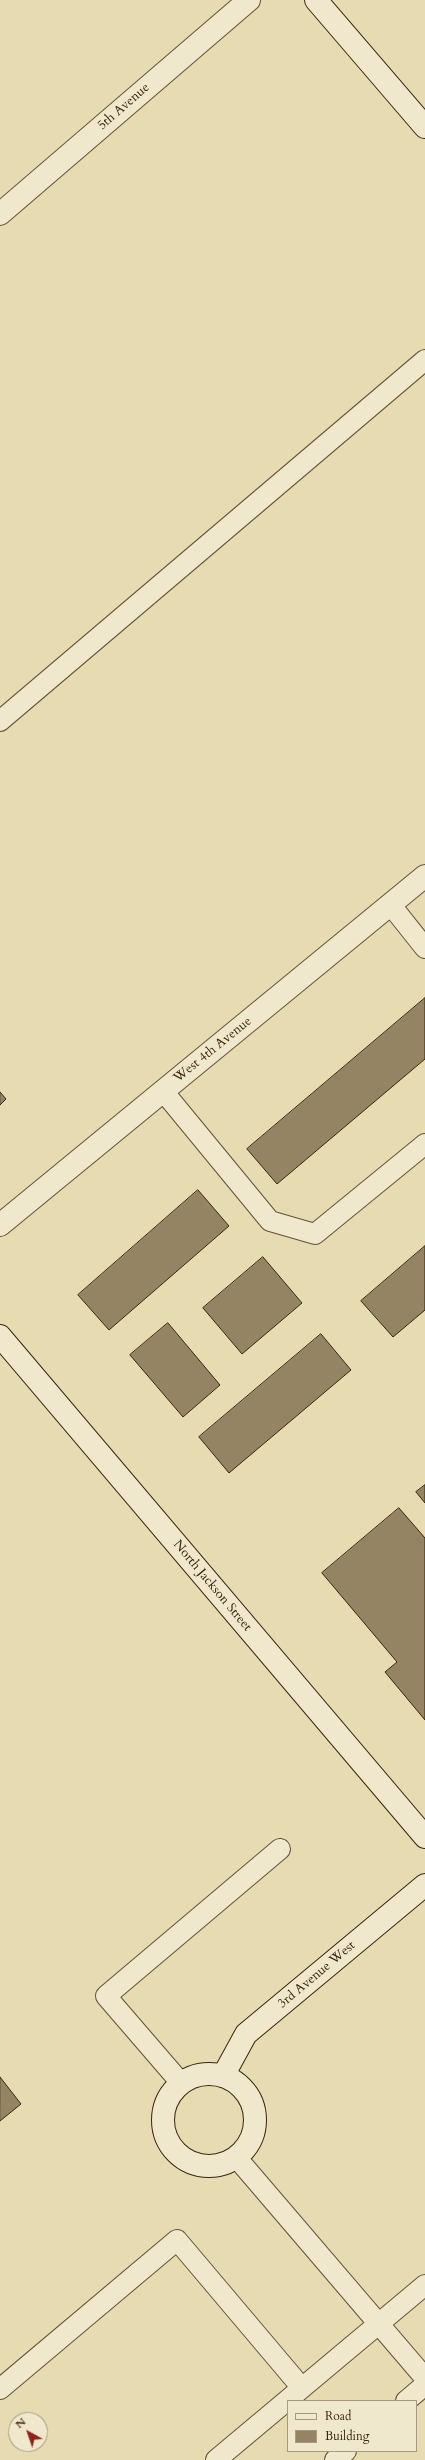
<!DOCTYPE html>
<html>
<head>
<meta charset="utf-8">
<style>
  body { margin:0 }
  #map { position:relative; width:425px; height:2460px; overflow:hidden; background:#e7dbb1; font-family:Cardo,serif }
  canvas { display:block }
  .legend { position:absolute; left:287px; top:2400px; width:130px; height:52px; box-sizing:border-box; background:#efe8cc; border:1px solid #a79a80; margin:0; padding:5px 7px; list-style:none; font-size:12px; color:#3a250e }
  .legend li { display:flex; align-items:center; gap:8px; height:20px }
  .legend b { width:20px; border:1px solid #a79a80 }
  .north { position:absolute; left:8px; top:2412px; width:40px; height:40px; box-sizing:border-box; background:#efe8cc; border:1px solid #a79a80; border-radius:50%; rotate:320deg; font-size:11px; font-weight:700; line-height:16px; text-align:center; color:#3a250e }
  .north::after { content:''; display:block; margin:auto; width:14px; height:18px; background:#8f2418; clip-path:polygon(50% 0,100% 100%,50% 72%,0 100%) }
</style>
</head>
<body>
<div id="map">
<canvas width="425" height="2460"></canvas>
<ul class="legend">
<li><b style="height:5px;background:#efe8cc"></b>Road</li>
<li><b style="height:11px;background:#948463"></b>Building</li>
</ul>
<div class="north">N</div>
</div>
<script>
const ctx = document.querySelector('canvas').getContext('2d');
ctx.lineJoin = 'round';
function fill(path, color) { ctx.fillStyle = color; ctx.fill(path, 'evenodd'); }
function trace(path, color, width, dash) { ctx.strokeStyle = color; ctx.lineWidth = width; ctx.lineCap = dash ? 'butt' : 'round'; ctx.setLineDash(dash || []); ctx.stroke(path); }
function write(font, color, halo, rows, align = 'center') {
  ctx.font = font + ' Cardo,serif'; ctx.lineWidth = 4; ctx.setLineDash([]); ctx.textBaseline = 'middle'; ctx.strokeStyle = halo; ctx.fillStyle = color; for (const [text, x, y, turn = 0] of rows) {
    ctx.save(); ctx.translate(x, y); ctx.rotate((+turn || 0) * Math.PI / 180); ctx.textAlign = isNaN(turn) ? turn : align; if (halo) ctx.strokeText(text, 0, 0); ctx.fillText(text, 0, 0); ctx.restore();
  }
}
const building = new Path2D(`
  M425 998V1059L277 1184 247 1149Z
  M0 1092 6 1099 0 1105Z
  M198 1190 229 1226 109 1330 78 1295Z
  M425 1246V1310L393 1337 361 1301Z
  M263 1257 302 1303 242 1354 203 1308Z
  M168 1323 220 1385 183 1417 130 1355Z
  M321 1334 351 1370 229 1473 199 1437Z
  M425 1485V1503L416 1492Z
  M399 1508 425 1538V1720L385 1672 397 1662 322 1573Z
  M0 2077 21 2104 0 2121Z`);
fill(building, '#948463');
trace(building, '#3a250e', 1);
const lane = new Path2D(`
  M0 721 425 360
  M390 904 425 948
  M163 1091 270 1221 315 1234 425 1144
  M181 2083 106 1996 280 1849
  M236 2157 425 2378
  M0 2389 177 2240 302 2388
  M406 2401 425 2385
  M216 2460 425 2285
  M335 2460 346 2451`);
const street = new Path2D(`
  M0 214 249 0
  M0 1225 425 876`);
const secondary = new Path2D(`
  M316 0 425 127
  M0 1336 425 1837
  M163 2120a46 46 0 1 1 92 0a46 46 0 1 1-92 0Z
  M223 2076 246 2034 425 1885`);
trace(lane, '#655237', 22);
trace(street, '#655237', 24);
trace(secondary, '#3a250e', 24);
trace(lane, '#efe8cc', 20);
trace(street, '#efe8cc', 22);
trace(secondary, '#efe8cc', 22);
write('13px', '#3a250e', '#efe8cc', [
  ["5th Avenue",124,107,-41],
  ["West 4th Avenue",213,1050,-39],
  ["North Jackson Street",212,1586,50],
  ["3rd Avenue West",317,1975,-40]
]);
</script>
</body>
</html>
